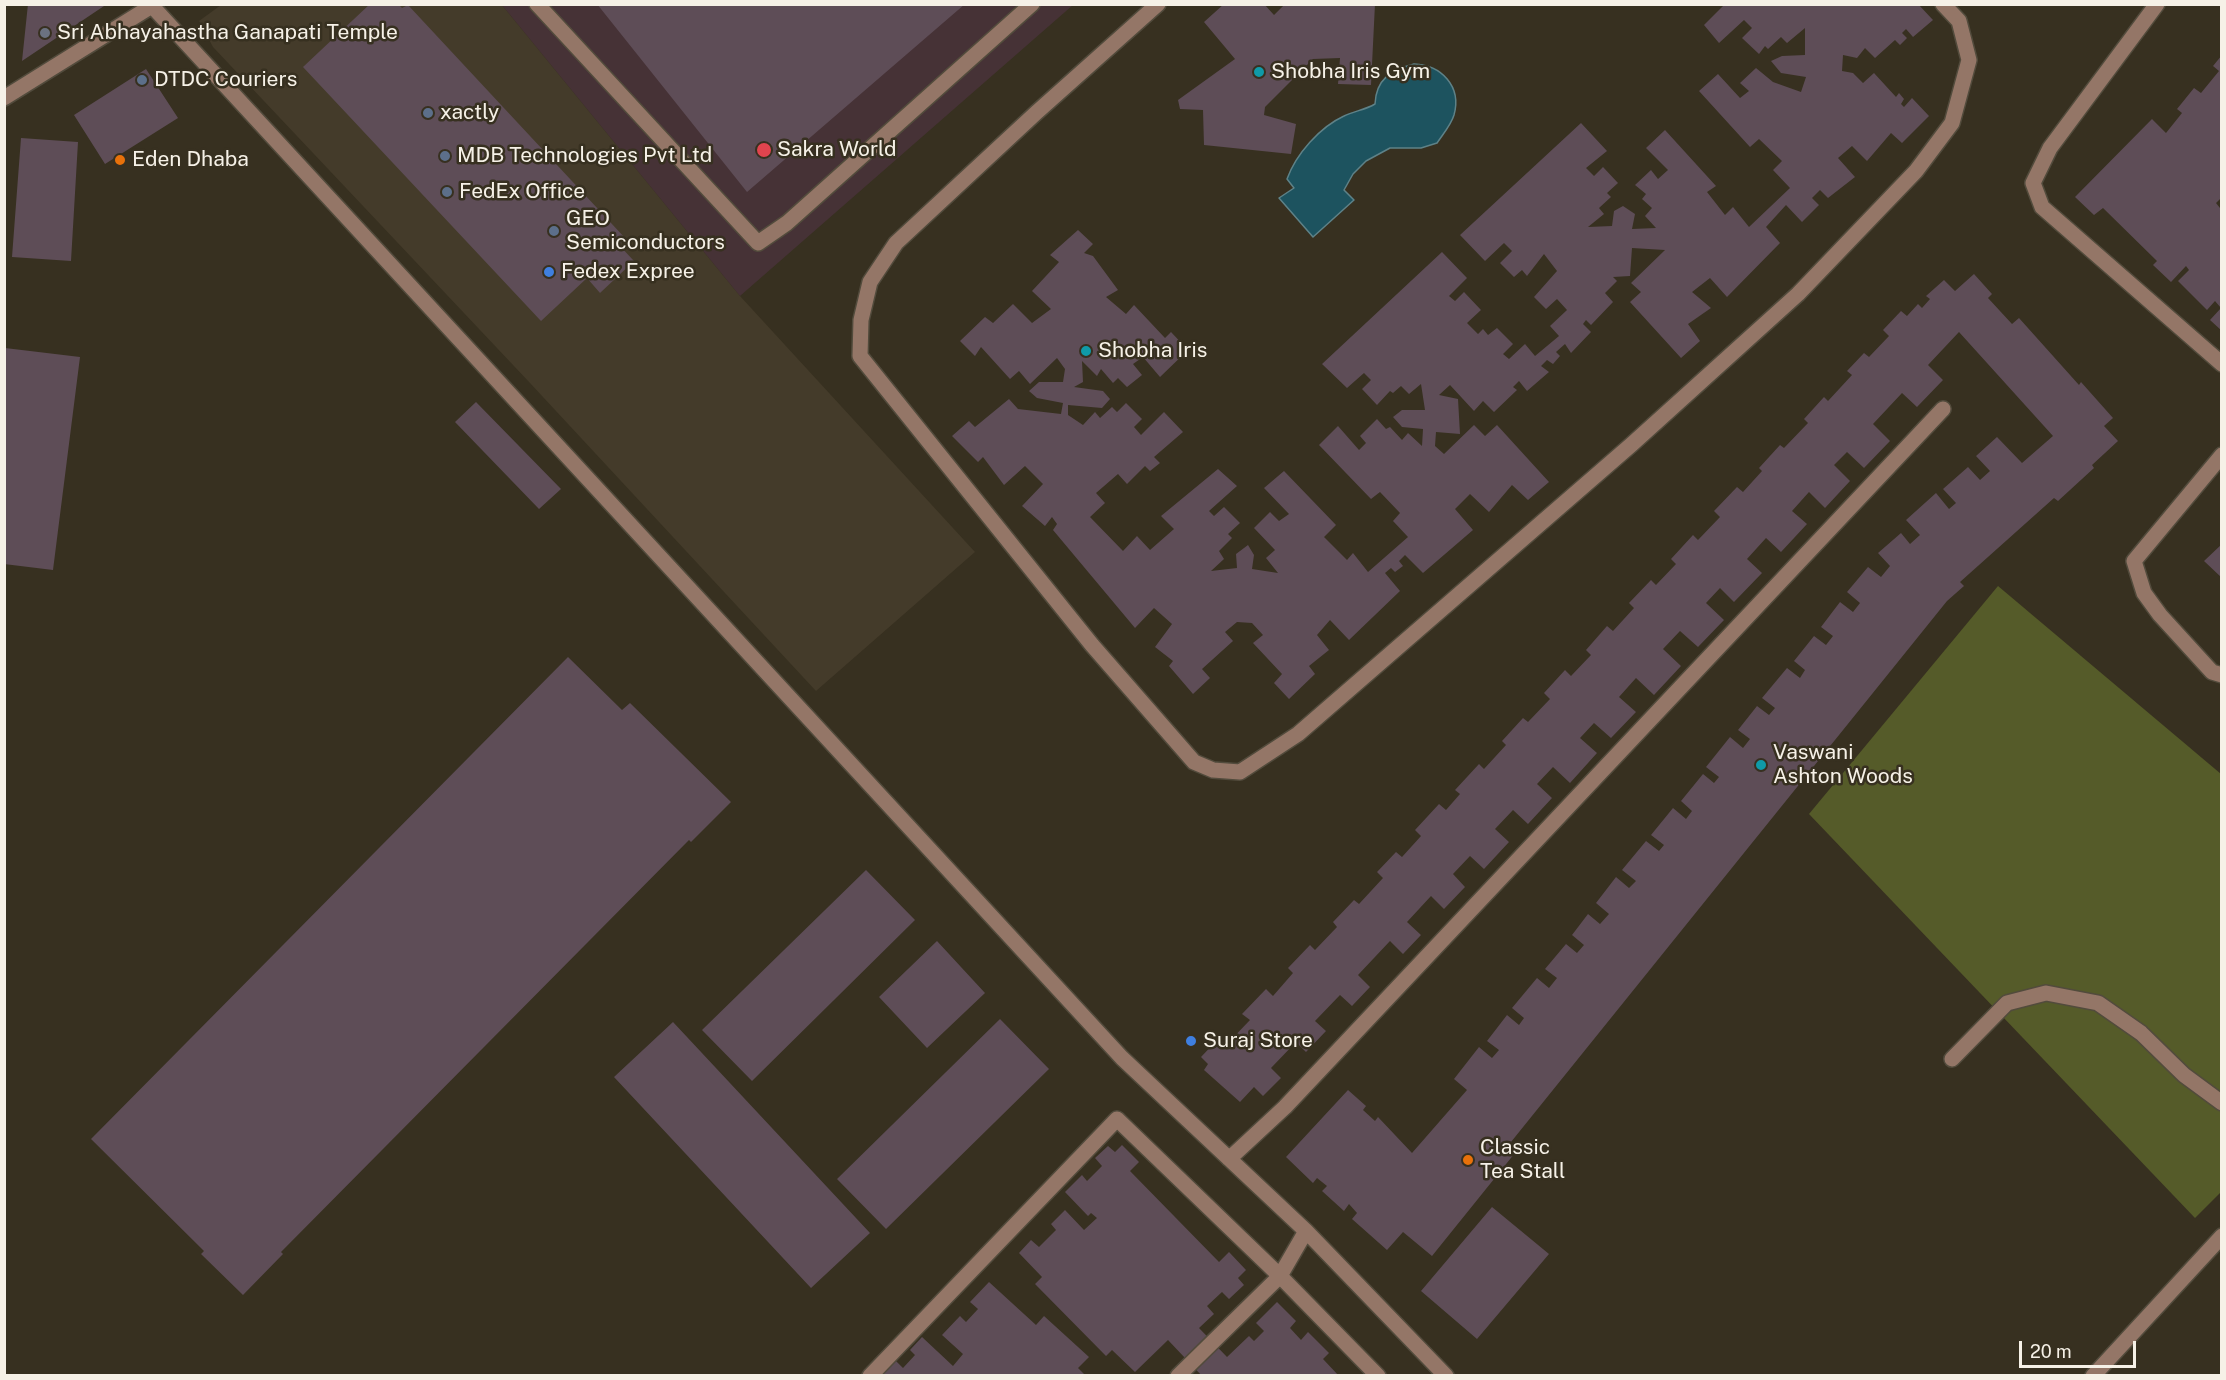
<!DOCTYPE html>
<html>
<head>
<meta charset="utf-8">
<style>
  body { margin:0 }
  #map { position:relative; width:2226px; height:1380px; overflow:hidden; background:#373020; font-family:"Public Sans",sans-serif }
  canvas { display:block }
  .frame { position:absolute; inset:0; border:6px solid #f6f1e7; pointer-events:none }
  .scale { position:absolute; left:2019px; top:1341px; width:117px; height:27px; box-sizing:border-box; border:3px solid #f6f1e7; border-top:0; padding-left:8px; font-size:18px; line-height:21px; white-space:nowrap; color:#f6f1e7; -webkit-text-stroke:4px #373020; paint-order:stroke }
</style>
</head>
<body>
<div id="map">
<canvas width="2226" height="1380"></canvas>
<div class="frame"></div>
<div class="scale">20 m</div>
</div>
<script>
const ctx = document.querySelector('canvas').getContext('2d');
ctx.lineJoin = 'round';
function fill(path, color) { ctx.fillStyle = color; ctx.fill(path, 'evenodd'); }
function trace(path, color, width, dash) { ctx.strokeStyle = color; ctx.lineWidth = width; ctx.lineCap = dash ? 'butt' : 'round'; ctx.setLineDash(dash || []); ctx.stroke(path); }
function write(font, color, halo, rows, align = 'center') {
  ctx.font = font + ' "Public Sans",sans-serif'; ctx.lineWidth = 5; ctx.setLineDash([]); ctx.textBaseline = 'middle'; ctx.strokeStyle = halo; ctx.fillStyle = color; for (const [text, x, y, turn = 0] of rows) {
    ctx.save(); ctx.translate(x, y); ctx.rotate((+turn || 0) * Math.PI / 180); ctx.textAlign = isNaN(turn) ? turn : align; if (halo) ctx.strokeText(text, 0, 0); ctx.fillText(text, 0, 0); ctx.restore();
  }
}
fill(new Path2D(`
  M221 5H502L740 296 975 552 816 691 530 383 213 47 199 21Z`), '#443b2a');
fill(new Path2D(`
  M502 5H1073L740 296Z`), '#463236');
fill(new Path2D(`
  M1998 586 2221 774V1192L2195 1218 1809 814Z`), '#555b29');
const water = new Path2D(`
  M1414 64C1441 65 1462 86 1454 115 1451 125 1443 134 1437 143L1421 148H1390L1366 161 1353 174 1344 190 1354 200 1313 237 1279 198 1294 188 1287 179C1296 154 1320 127 1344 116 1354 111 1365 110 1375 104 1376 79 1391 70 1414 64Z`);
fill(water, '#1d535f');
trace(water, '#5e8288', 1.5);
fill(new Path2D(`
  M28 4H107L22 61Z
  M370 4H398L402 8 408 5 625 238 619 245 634 261 600 293 587 278 541 321 303 67Z
  M597 4H965L747 192Z
  M1224 4H1264L1274 15 1285 4H1375L1371 85 1338 84 1340 58 1313 59 1265 107 1264 115 1296 124 1291 154 1204 145 1203 110 1180 109 1178 100 1235 59 1204 22Z
  M1725 4H1918L1933 20 1913 37 1906 29 1902 33 1907 38 1900 45 1895 40 1875 58 1865 48 1857 58 1843 55 1842 71 1853 73 1863 83 1874 73 1896 97 1899 93 1904 99 1901 104 1904 107 1912 98 1929 116 1902 143 1891 133 1867 161 1852 146 1838 158 1855 177 1828 198 1820 190 1812 198 1819 205 1802 222 1786 205 1766 227 1780 243 1727 297 1710 278 1692 292 1711 308 1688 324 1700 341 1681 358 1630 302 1641 292 1631 283 1665 250 1632 248 1630 276 1613 277 1617 281 1605 293 1613 302 1591 325 1586 320 1583 324 1591 332 1571 353 1565 344 1556 352 1560 356 1553 364 1547 360 1541 366 1549 372 1527 391 1519 381 1513 387 1517 390 1494 412 1483 401 1474 411 1450 385 1439 395 1458 399 1460 434 1436 432 1435 446 1444 454 1474 425 1485 436 1497 425 1549 482 1528 500 1512 485 1489 512 1470 494 1455 509 1473 530 1423 573 1405 555 1399 561 1403 566 1395 572 1391 568 1385 573 1400 591 1349 640 1330 620 1317 635 1329 650 1309 666 1315 674 1289 699 1274 683 1282 674 1253 643 1263 635 1252 623 1237 622 1225 632 1233 641 1202 669 1210 678 1193 694 1169 666 1173 661 1155 647 1172 624 1154 608 1135 628 1053 530 1057 524 1052 517 1045 526 1022 506 1043 484 1025 466 1004 485 983 457 978 462 952 436 969 421 975 427 1009 399 1018 409 1061 414 1063 403 1037 398 1029 391 1039 382H1063L1065 369 1057 358 1030 384 1019 371 1010 379 981 347 975 356 960 341 985 317 993 323 1013 304 1032 323 1051 309 1032 291 1059 262 1050 255 1078 230 1093 244 1084 253 1093 256 1118 290 1106 297 1126 314 1134 305 1165 338 1171 332 1188 350 1160 377 1143 357 1133 364 1142 375 1127 387 1118 378 1113 383 1101 369 1097 376 1082 361 1083 382 1074 387 1103 391 1110 399 1102 408 1068 405V415L1083 425 1095 412 1100 418 1112 407 1117 412 1126 403 1142 419 1134 427 1141 435 1164 412 1183 432 1154 457 1160 463 1150 471 1145 466 1127 484 1118 474 1096 493 1105 503 1090 517 1123 551 1137 536 1150 550 1174 529 1161 516 1218 469 1237 486 1209 511 1214 516 1224 507 1240 523 1228 534 1232 538 1219 551 1224 559 1211 571 1237 568 1236 554 1248 545 1254 555 1252 569 1278 573 1266 558 1275 550 1254 528 1270 512 1279 521 1289 514 1264 488 1284 471 1336 525 1324 537 1347 560 1353 553 1368 572 1408 537 1393 521 1400 513 1380 492 1371 499 1319 445 1338 426 1359 450 1366 443 1360 436 1377 419 1386 429 1390 427 1402 440 1408 433 1422 446 1423 429 1402 427 1393 417 1402 410H1425L1421 384 1409 394 1401 386 1393 393 1390 391 1377 405 1362 389 1371 380 1364 373 1347 388 1322 364 1442 252 1467 278 1449 296 1455 301 1464 292 1481 310 1467 323 1478 334 1483 329 1488 335 1497 328 1513 344 1503 354 1509 359 1525 344 1535 356 1559 336 1550 326 1567 310 1557 299 1546 309 1534 297 1557 271 1544 254 1527 276 1522 270 1514 277 1500 263 1512 251 1504 243 1485 261 1460 235 1581 123 1607 151 1586 168 1594 176 1603 167 1618 183 1607 193 1611 197 1599 208 1604 214 1588 227 1612 226 1614 211 1623 206 1635 214 1632 229 1656 228 1645 216 1652 208 1642 199 1646 194 1635 185 1651 170 1658 179 1668 170 1646 148 1665 130 1716 186 1707 192 1725 215 1733 207 1749 227 1790 188 1773 170 1782 161 1759 139 1750 147 1699 91 1718 74 1740 98 1749 91 1740 83 1756 68 1773 82 1801 92 1806 77 1781 73 1771 61 1782 56 1805 55V28L1787 43 1781 37 1768 49 1765 46 1759 54 1742 38 1752 28 1744 20 1719 43 1704 25Z
  M2222 55V197L2216 203 2220 208 2222 217V331L2210 320 2221 308 2215 301 2207 310 2178 281 2189 270 2186 266 2171 282 2153 265 2157 261 2103 208 2094 215 2075 197 2152 119 2166 133 2182 113 2177 109 2194 88 2201 93 2219 71 2213 66Z
  M146 69 178 118 105 164 74 115Z
  M21 138 78 142 71 261 12 257Z
  M1974 274 1992 294 1988 298 2012 324 2019 318 2079 385 2081 382 2113 418 2104 426 2118 441 2092 465 2094 468 2058 501 2054 498 1960 582 1964 586 1947 601 1511 1142 1519 1148 1432 1256 1403 1232 1387 1250 1352 1219 1357 1213 1349 1204 1344 1211 1322 1191 1327 1186 1317 1178 1313 1183 1286 1157 1348 1090 1366 1106 1363 1110 1375 1121 1378 1117 1412 1153 1467 1090 1454 1079 1479 1047 1492 1058 1499 1050 1487 1041 1507 1015 1519 1025 1524 1018 1512 1008 1537 978 1549 988 1557 978 1545 969 1566 944 1577 953 1584 945 1572 935 1588 914 1600 924 1609 914 1596 903 1616 877 1629 888 1636 881 1622 870 1646 841 1659 851 1664 845 1651 835 1673 808 1686 819 1692 811 1681 801 1703 774 1714 783 1719 777 1706 767 1730 737 1743 748 1750 739 1738 730 1757 706 1769 715 1775 708 1762 698 1787 668 1800 678 1805 670 1794 661 1814 636 1826 645 1833 636 1821 627 1840 602 1853 612 1860 603 1847 592 1868 567 1881 577 1890 566 1878 553 1901 533 1910 544 1920 535 1906 520 1936 493 1949 509 1956 503 1943 489 1968 467 1980 480 1990 471 1976 456 1997 437 2022 463 2053 436 1959 332 1928 365 1943 380 1917 407 1902 393 1873 424 1890 441 1864 468 1847 452 1834 465 1850 481 1825 508 1809 492 1792 511 1807 524 1781 552 1766 538 1747 559 1762 573 1734 602 1720 588 1706 603 1724 620 1698 647 1680 631 1663 649 1681 666 1654 695 1636 678 1619 697 1636 712 1611 738 1594 723 1580 738 1597 753 1570 783 1553 767 1537 784 1552 798 1528 824 1513 810 1495 829 1509 842 1484 869 1470 856 1453 874 1465 887 1444 909 1431 896 1407 922 1421 935 1403 954 1390 941 1358 975 1370 987 1352 1006 1340 995 1315 1021 1326 1031 1306 1052 1296 1042 1271 1068 1281 1078 1263 1096 1254 1087 1240 1102 1204 1070 1208 1064 1201 1057 1219 1038 1226 1045 1250 1020 1242 1014 1266 989 1273 996 1293 973 1288 968 1310 945 1315 950 1337 927 1333 922 1354 900 1359 904 1383 878 1377 872 1396 852 1402 857 1421 836 1415 830 1439 804 1446 810 1460 794 1455 790 1479 764 1484 769 1506 745 1502 741 1523 718 1528 722 1550 699 1544 693 1565 670 1571 676 1591 655 1586 650 1607 626 1613 631 1634 608 1629 603 1651 580 1656 585 1676 564 1671 559 1693 535 1698 540 1720 517 1714 511 1737 487 1743 492 1762 471 1759 468 1780 445 1784 448 1808 423 1804 419 1824 397 1828 401 1852 375 1847 371 1864 353 1869 357 1889 336 1883 330 1901 311 1907 316 1918 304 1922 308 1930 299 1926 296 1944 280 1955 291Z
  M5 348 80 357 53 570 4 564Z
  M476 402 561 489 539 509 455 422Z
  M2222 544V578L2204 561Z
  M568 657 622 710 630 703 731 802 691 842 689 840 281 1252 283 1254 243 1295 201 1254 204 1251 91 1139Z
  M866 870 915 920 752 1081 702 1030Z
  M937 941 985 993 927 1048 879 997Z
  M1000 1019 1049 1069 886 1229 837 1179Z
  M673 1022 870 1233 811 1288 614 1077Z
  M1122 1145 1139 1162 1130 1171 1219 1262 1229 1252 1246 1270 1238 1278 1244 1285 1229 1299 1222 1292 1207 1306 1214 1314 1199 1328 1227 1357 1249 1336 1254 1341 1264 1331 1256 1323 1277 1302 1296 1321 1290 1328 1301 1340 1308 1332 1329 1353 1323 1359 1339 1376H1202L1168 1340 1135 1372 1112 1350 1106 1356 1035 1284 1042 1277 1019 1253 1031 1240 1039 1247 1056 1230 1051 1224 1065 1210 1084 1230 1097 1218 1091 1213 1088 1216 1065 1192 1082 1175 1087 1181 1102 1166 1095 1158 1108 1146 1115 1152Z
  M1492 1207 1549 1254 1477 1339 1421 1291Z
  M989 1282 1036 1325 1044 1316 1089 1357 1078 1368 1086 1376H879L894 1359 903 1368 915 1355 910 1350 922 1337 953 1366 963 1354 942 1335 960 1316 966 1322 978 1309 970 1302Z`), '#5e4d57');
const minor = new Path2D(`
  M537 4 758 243 787 223 1032 4
  M1158 4 1037 112 896 243 870 282 861 320 860 356 1092 645 1194 762 1213 770 1240 772 1298 734 1631 445 1798 294 1916 171 1952 123 1969 60 1959 21 1943 4
  M2157 4 2050 148 2033 183 2042 207 2222 364
  M152 6 1122 1058 1306 1231 1446 1376
  M4 98 155 4
  M2222 455 2134 561 2144 593 2160 615 2212 672 2222 675
  M1952 1059 2007 1003 2046 993 2098 1003 2141 1033 2184 1075 2222 1103
  M1229 1159 1285 1107 1943 409
  M870 1376 1117 1119 1280 1276 1378 1376
  M1178 1376 1280 1276 1306 1231
  M2093 1376 2222 1236`);
trace(minor, '#524b3c', 18);
trace(minor, '#947667', 15);
for (const [x, y, r, color] of [
  [45,33,6,"#6b7280"],
  [1259,72,6,"#0f9aa8"],
  [142,80,6,"#5c6f8a"],
  [428,113,6,"#5c6f8a"],
  [764,150,8,"#e0444e"],
  [445,156,6,"#5c6f8a"],
  [120,160,6,"#e8710a"],
  [447,192,6,"#5c6f8a"],
  [554,231,6,"#5c6f8a"],
  [549,272,6,"#3f7fe0"],
  [1086,351,6,"#0f9aa8"],
  [1761,765,6,"#0f9aa8"],
  [1191,1041,6,"#3f7fe0"],
  [1468,1160,6,"#e8710a"]
]) { const dot = new Path2D(); dot.arc(x, y, r, 0, 2 * Math.PI); ctx.fillStyle = color; ctx.fill(dot); trace(dot, '#373020', 2); }
write('21px', '#f6f1e7', '#373020', [
  ["Sri Abhayahastha Ganapati Temple",57,33],
  ["Shobha Iris Gym",1271,72],
  ["DTDC Couriers",154,80],
  ["xactly",440,113],
  ["Sakra World",777,150],
  ["MDB Technologies Pvt Ltd",457,156],
  ["Eden Dhaba",132,160],
  ["FedEx Office",459,192],
  ["GEO",566,219],
  ["Semiconductors",566,243],
  ["Fedex Expree",561,272],
  ["Shobha Iris",1098,351],
  ["Vaswani",1773,753],
  ["Ashton Woods",1773,777],
  ["Suraj Store",1203,1041],
  ["Classic",1480,1148],
  ["Tea Stall",1480,1172]
], 'left');
</script>
</body>
</html>
